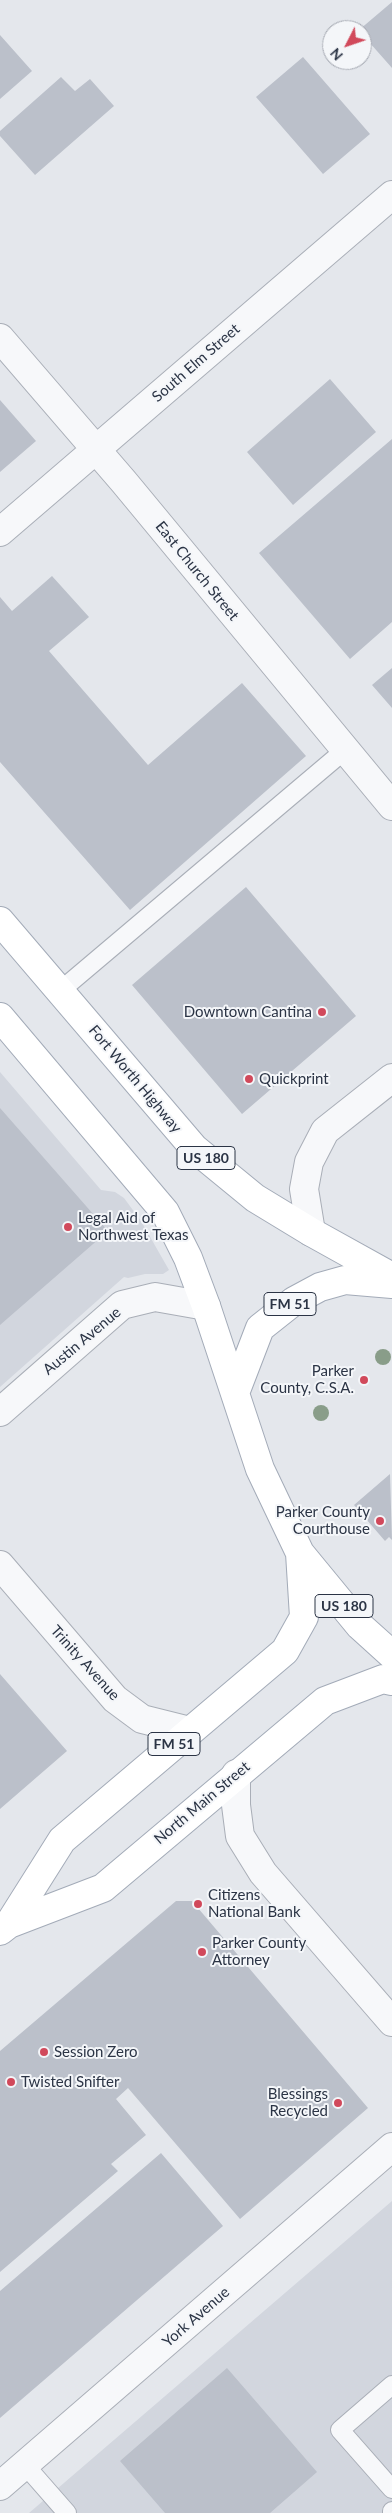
<!DOCTYPE html>
<html>
<head>
<meta charset="utf-8">
<style>
  body { margin:0 }
  #map { position:relative; width:392px; height:2513px; overflow:hidden; background:#e4e7ec; font-family:Lato,sans-serif }
  canvas { display:block }
  .north { position:absolute; left:322px; top:20px; width:50px; height:50px; box-sizing:border-box; background:#f4f6f9; border:1px solid #a4a8b1; border-radius:50%; rotate:229deg; font-size:14px; font-weight:700; line-height:20px; text-align:center; color:#2b3445 }
  .north::after { content:''; display:block; margin:auto; width:18px; height:22px; background:#d1495b; clip-path:polygon(50% 0,100% 100%,50% 72%,0 100%) }
</style>
</head>
<body>
<div id="map">
<canvas width="392" height="2513"></canvas>
<div class="north">N</div>
</div>
<script>
const ctx = document.querySelector('canvas').getContext('2d');
ctx.lineJoin = 'round';
function fill(path, color) { ctx.fillStyle = color; ctx.fill(path, 'evenodd'); }
function trace(path, color, width, dash) { ctx.strokeStyle = color; ctx.lineWidth = width; ctx.lineCap = dash ? 'butt' : 'round'; ctx.setLineDash(dash || []); ctx.stroke(path); }
function write(font, color, halo, rows, align = 'center') {
  ctx.font = font + ' Lato,sans-serif'; ctx.lineWidth = 4; ctx.setLineDash([]); ctx.textBaseline = 'middle'; ctx.strokeStyle = halo; ctx.fillStyle = color; for (const [text, x, y, turn = 0] of rows) {
    ctx.save(); ctx.translate(x, y); ctx.rotate((+turn || 0) * Math.PI / 180); ctx.textAlign = isNaN(turn) ? turn : align; if (halo) ctx.strokeText(text, 0, 0); ctx.fillText(text, 0, 0); ctx.restore();
  }
}
fill(new Path2D(`
  M0 1072 101 1190 115 1192 124 1198 141 1221 169 1270 163 1274H145L128 1278 124 1277 0 1387Z
  M392 2201V2513H29Z`), '#d2d6de');
fill(new Path2D(`
  M392 2V68L362 34V30H359Z
  M0 35 32 71 0 99Z
  M303 57 370 134 323 174 256 97Z
  M61 77 75 91 90 79 114 106 35 175 0 136V131Z
  M330 379 376 432 293 505 247 452Z
  M0 400 36 441 0 472Z
  M392 439V622L350 659 259 553Z
  M52 576 89 617 49 651 148 765 242 683 306 756 130 910 0 762V597L12 611Z
  M392 668V708L372 685Z
  M246 887 356 1016 242 1114 132 985Z
  M0 1108 108 1231 0 1325Z
  M390 1474 392 1540 389 1537 385 1541 354 1505Z
  M0 1674 67 1751 0 1809Z
  M176 1901H192L368 2108 240 2219 128 2088 116 2099 146 2135 111 2164 118 2171 0 2272V2051Z
  M161 2153 223 2226 0 2418V2291Z
  M227 2368 317 2472 270 2513H165L120 2461Z`), '#bbc0ca');
const service = new Path2D(`
  M60 991 345 750
  M392 2385 340 2430 392 2489
  M25 2465 67 2513
  M392 2513V2511`);
const minor = new Path2D(`
  M0 338 124 482 392 806
  M0 532 392 195
  M311 1232 304 1189 309 1162 325 1131 392 1078
  M0 1412 122 1305 155 1297 206 1306
  M0 1565 115 1699 142 1719 190 1731
  M236 1774V1805L240 1836 263 1873 392 2022
  M0 2486 392 2147`);
const primary = new Path2D(`
  M0 921 194 1148 255 1198 311 1232 392 1277
  M0 1017 165 1212 188 1258 206 1306 260 1469 300 1553 360 1626 392 1655
  M235 1393 260 1328 294 1301 320 1287 345 1280 392 1284
  M9 1924 103 1888 325 1701 383 1679 392 1681
  M0 1931 9 1924 62 1840 285 1651 304 1617 300 1553`);
trace(service, '#a9aeb7', 20);
trace(minor, '#a9aeb7', 30);
trace(primary, '#a3abb8', 30);
trace(service, '#f7f8fa', 18);
trace(minor, '#f7f8fa', 28);
trace(primary, '#fff', 28);
ctx.fillStyle = '#899d89';
for (const [x, y] of [
  [383,1357],
  [321,1413]
]) { ctx.beginPath(); ctx.arc(x, y, 8, 0, 2 * Math.PI); ctx.fill(); }
for (const [x, y, r, color] of [
  [322,1012,5,"#d1495b"],
  [249,1079,5,"#d1495b"],
  [68,1227,5,"#d1495b"],
  [364,1380,5,"#d1495b"],
  [380,1521,5,"#d1495b"],
  [198,1904,5,"#d1495b"],
  [202,1952,5,"#d1495b"],
  [44,2052,5,"#d1495b"],
  [11,2082,5,"#d1495b"],
  [338,2103,5,"#d1495b"]
]) { const dot = new Path2D(); dot.arc(x, y, r, 0, 2 * Math.PI); ctx.fillStyle = color; ctx.fill(dot); trace(dot, '#f4f6f9', 2); }
for (const [x, y, w] of [
  [206,1158,58],
  [290,1304,52],
  [344,1606,58],
  [174,1744,52]
]) { const box = new Path2D(); box.roundRect(x - w / 2, y - 11.5, w, 23, 4); ctx.fillStyle = '#f4f6f9'; ctx.fill(box); trace(box, '#2b3445', 1); }
write('bold 14px', '#2b3445', null, [
  ["US 180",206,1158],
  ["FM 51",290,1304],
  ["US 180",344,1606],
  ["FM 51",174,1744]
]);
write('15px', '#2b3445', '#f4f6f9', [
  ["South Elm Street",196,363,-41],
  ["East Church Street",197,571,51],
  ["Fort Worth Highway",135,1079,50],
  ["Austin Avenue",82,1341,-40],
  ["Trinity Avenue",85,1663,48],
  ["North Main Street",202,1803,-40],
  ["York Avenue",196,2317,-41]
]);
write('15px', '#2b3445', '#f4f6f9', [
  ["Downtown Cantina",312,1012,"right"],
  ["Quickprint",259,1079],
  ["Legal Aid of",78,1218],
  ["Northwest Texas",78,1235],
  ["Parker",354,1371,"right"],
  ["County, C.S.A.",354,1388,"right"],
  ["Parker County",370,1512,"right"],
  ["Courthouse",370,1529,"right"],
  ["Citizens",208,1895],
  ["National Bank",208,1912],
  ["Parker County",212,1943],
  ["Attorney",212,1960],
  ["Session Zero",54,2052],
  ["Twisted Snifter",21,2082],
  ["Blessings",328,2094,"right"],
  ["Recycled",328,2111,"right"]
], 'left');
</script>
</body>
</html>
